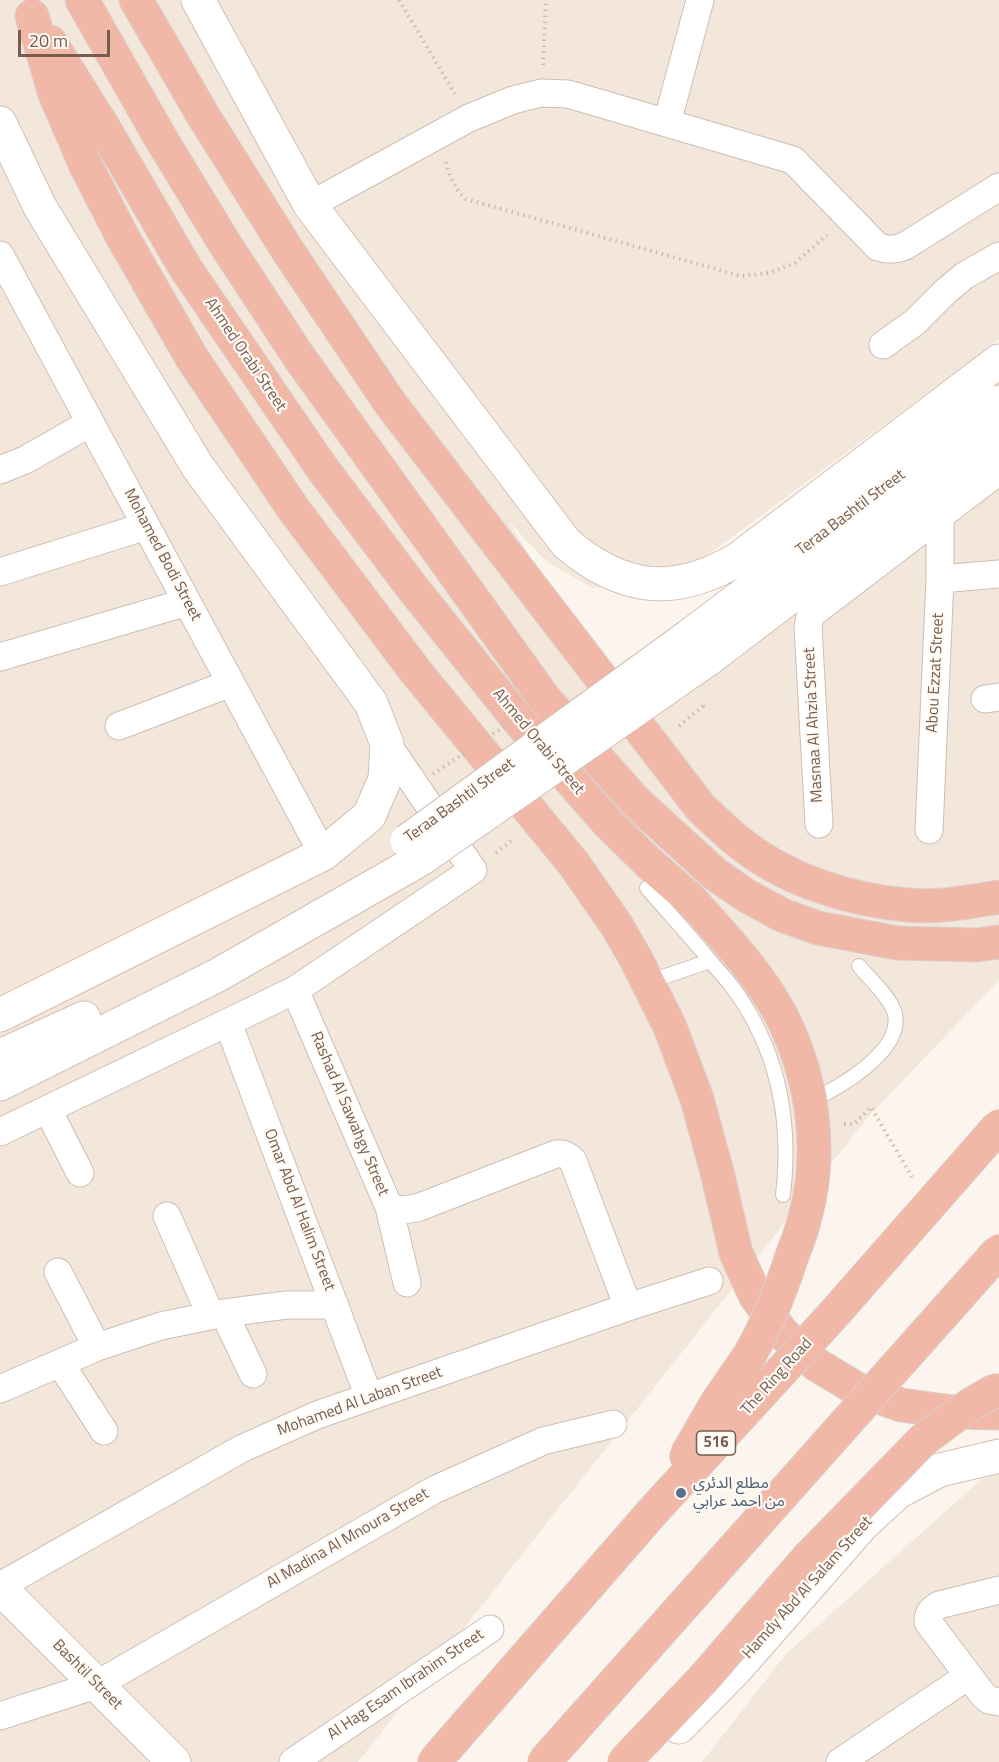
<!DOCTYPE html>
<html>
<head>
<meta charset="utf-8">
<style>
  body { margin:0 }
  #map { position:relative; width:999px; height:1762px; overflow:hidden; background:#fcf5ed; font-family:"Titillium Web",sans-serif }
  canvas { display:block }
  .scale { position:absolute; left:18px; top:30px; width:92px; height:27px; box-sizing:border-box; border:3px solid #775c50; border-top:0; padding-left:8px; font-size:18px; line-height:21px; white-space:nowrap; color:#775c50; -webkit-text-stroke:4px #fefaf4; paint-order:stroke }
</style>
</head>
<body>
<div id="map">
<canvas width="999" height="1762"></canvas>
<div class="scale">20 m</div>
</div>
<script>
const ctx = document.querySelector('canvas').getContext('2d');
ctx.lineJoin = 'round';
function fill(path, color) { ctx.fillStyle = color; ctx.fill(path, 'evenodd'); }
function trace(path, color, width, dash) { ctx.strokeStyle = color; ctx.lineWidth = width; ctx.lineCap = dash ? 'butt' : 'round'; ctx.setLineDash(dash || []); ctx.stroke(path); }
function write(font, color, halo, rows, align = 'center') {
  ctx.font = font + ' "Titillium Web","Noto Sans Arabic",sans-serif'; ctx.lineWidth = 4.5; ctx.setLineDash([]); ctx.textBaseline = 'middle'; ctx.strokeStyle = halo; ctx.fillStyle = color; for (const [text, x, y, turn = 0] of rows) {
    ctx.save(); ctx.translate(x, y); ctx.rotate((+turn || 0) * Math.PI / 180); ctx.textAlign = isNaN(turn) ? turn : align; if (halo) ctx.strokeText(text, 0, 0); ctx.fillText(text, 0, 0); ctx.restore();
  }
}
fill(new Path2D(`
  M0 0H999V340L674 580 593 588 547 562 509 522 623 711 999 441V980L868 1117 358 1762H0Z
  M999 1474V1762H702L786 1654 983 1478Z`), '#f3e7dc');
const lane = new Path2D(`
  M647 888C666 910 685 931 704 953 712 964 722 974 730 984 778 1047 792 1118 783 1195
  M648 982 710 961
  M808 1102C837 1089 903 1052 895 1014 892 999 869 978 859 966`);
const street = new Path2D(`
  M667 123 700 0
  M310 205 469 118 513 100 541 93 568 94 793 160 878 247C888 250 895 250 905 246L999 187
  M0 255 323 854
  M883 345 915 322 946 291 964 276 999 256
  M0 470 25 460 90 423
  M0 572 146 526
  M940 579 999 574
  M0 657 187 602
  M985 699 999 697
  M119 726 231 683
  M819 824 808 627 810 617 813 613 999 471
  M929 830 940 579V516
  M295 990 389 1207 402 1210 417 1208 556 1154C564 1153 568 1155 573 1161L628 1307
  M228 1023 369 1397
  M48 1110 80 1173
  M0 1132 295 990 473 870 387 744
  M389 1207 407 1283
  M167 1216 211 1316
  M58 1272 97 1347
  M224 1313 253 1374
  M60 1363 104 1431
  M0 1389 97 1347 161 1326 224 1313 287 1305H335
  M0 1586 241 1449 317 1415 628 1307 709 1281
  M999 1590 939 1605C931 1610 928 1613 928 1622L984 1696 989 1700 999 1702
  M0 1716 96 1685 434 1490 543 1441 613 1424
  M293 1762 490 1629
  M840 1762 968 1676`);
const secondary = new Path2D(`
  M198 0 310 205 566 543C622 591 675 597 738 559L999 361
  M0 123 40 207 198 467 371 703 387 744 385 779 369 816 323 854 0 1015
  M689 636 999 402
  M707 660 999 438
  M0 1056 84 1018
  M0 1084 216 976 421 859
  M0 1588 174 1762
  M679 1727 737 1668 863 1524 898 1492 940 1470 999 1456`);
const highway = new Path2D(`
  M82 0 160 137 225 244 299 357 544 698 635 801 715 874 747 896 782 915 818 928 897 943 976 945 999 942
  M136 0 204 117 288 251 390 403 701 808C712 818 723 829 735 839 783 879 847 900 908 905 938 908 969 902 999 897
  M32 16 55 94 86 166 122 236 192 358 292 507 416 672 574 864 617 926 636 959 670 1027 697 1099 717 1172 736 1253 755 1295 782 1333 817 1365 857 1389 901 1405 953 1412 999 1413
  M50 42 104 128 186 269 322 468 411 586 520 722 608 823 649 863 691 900`);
trace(lane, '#cebeb2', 16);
trace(street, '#cebeb2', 29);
trace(secondary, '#d4bfb2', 35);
trace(highway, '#d9d1ce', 35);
trace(new Path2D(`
  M399 0 455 94
  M543 65 546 0
  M446 162C450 178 454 188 466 199L741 276 769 273 795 263 827 235
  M679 726 703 706 701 703
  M496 853 514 839
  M844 1124H854L871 1107 912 1177`), '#d6b8a8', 4, [1.5, 4.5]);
trace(lane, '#fff', 14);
trace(street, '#fff', 27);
trace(secondary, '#fff', 33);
trace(highway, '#f1b8a8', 33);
const secondaryBridge = new Path2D(`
  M407 841 689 636
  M421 859 707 660`);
const highwayBridge = new Path2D(`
  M686 1456C697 1438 707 1419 718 1401 728 1386 739 1371 749 1356 767 1325 781 1290 792 1256 797 1243 802 1231 805 1217 823 1153 813 1082 785 1023 763 977 725 938 691 900
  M434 1762 655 1509 833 1315 999 1126
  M544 1762 999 1251
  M624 1762 704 1678 807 1559 923 1440 970 1405 996 1390`);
trace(secondaryBridge, '#d4bfb2', 35, []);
trace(highwayBridge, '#d9d1ce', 35, []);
trace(new Path2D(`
  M433 774 526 712`), '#d6b8a8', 4, [1.5, 4.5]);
trace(secondaryBridge, '#fff', 33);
trace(highwayBridge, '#f1b8a8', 33);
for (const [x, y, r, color] of [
  [681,1493,6,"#5c6f8a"]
]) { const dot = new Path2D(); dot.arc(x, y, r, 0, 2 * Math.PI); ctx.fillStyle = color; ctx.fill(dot); trace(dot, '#fefaf4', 2); }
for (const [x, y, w] of [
  [716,1443,39]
]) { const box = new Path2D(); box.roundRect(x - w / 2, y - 12, w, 24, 4.5); ctx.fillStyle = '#fefaf4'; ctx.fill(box); trace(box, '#775c50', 1.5); }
write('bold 15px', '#775c50', null, [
  ["516",716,1443]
]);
write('16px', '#775c50', '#fefaf4', [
  ["Ahmed Orabi Street",245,355,56],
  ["Teraa Bashtil Street",851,513,-37],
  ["Mohamed Bodi Street",162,555,62],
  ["Abou Ezzat Street",936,673,-87],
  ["Masnaa Al Ahzia Street",814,725,-93],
  ["Ahmed Orabi Street",538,742,50],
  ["Teraa Bashtil Street",460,801,-36],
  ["Rashad Al Sawahgy Street",349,1114,67],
  ["Omar Abd Al Halim Street",299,1210,69],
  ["The Ring Road",777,1377,-48],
  ["Mohamed Al Laban Street",360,1402,-20],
  ["Al Madina Al Mnoura Street",348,1539,-30],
  ["Hamdy Abd Al Salam Street",808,1588,-48],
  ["Bashtil Street",87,1675,45],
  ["Al Hag Esam Ibrahim Street",406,1685,-34]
]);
write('16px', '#4e5e75', '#fefaf4', [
  ["مطلع الدئري",693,1484],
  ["من احمد عرابي",693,1502]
], 'left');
</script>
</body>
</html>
